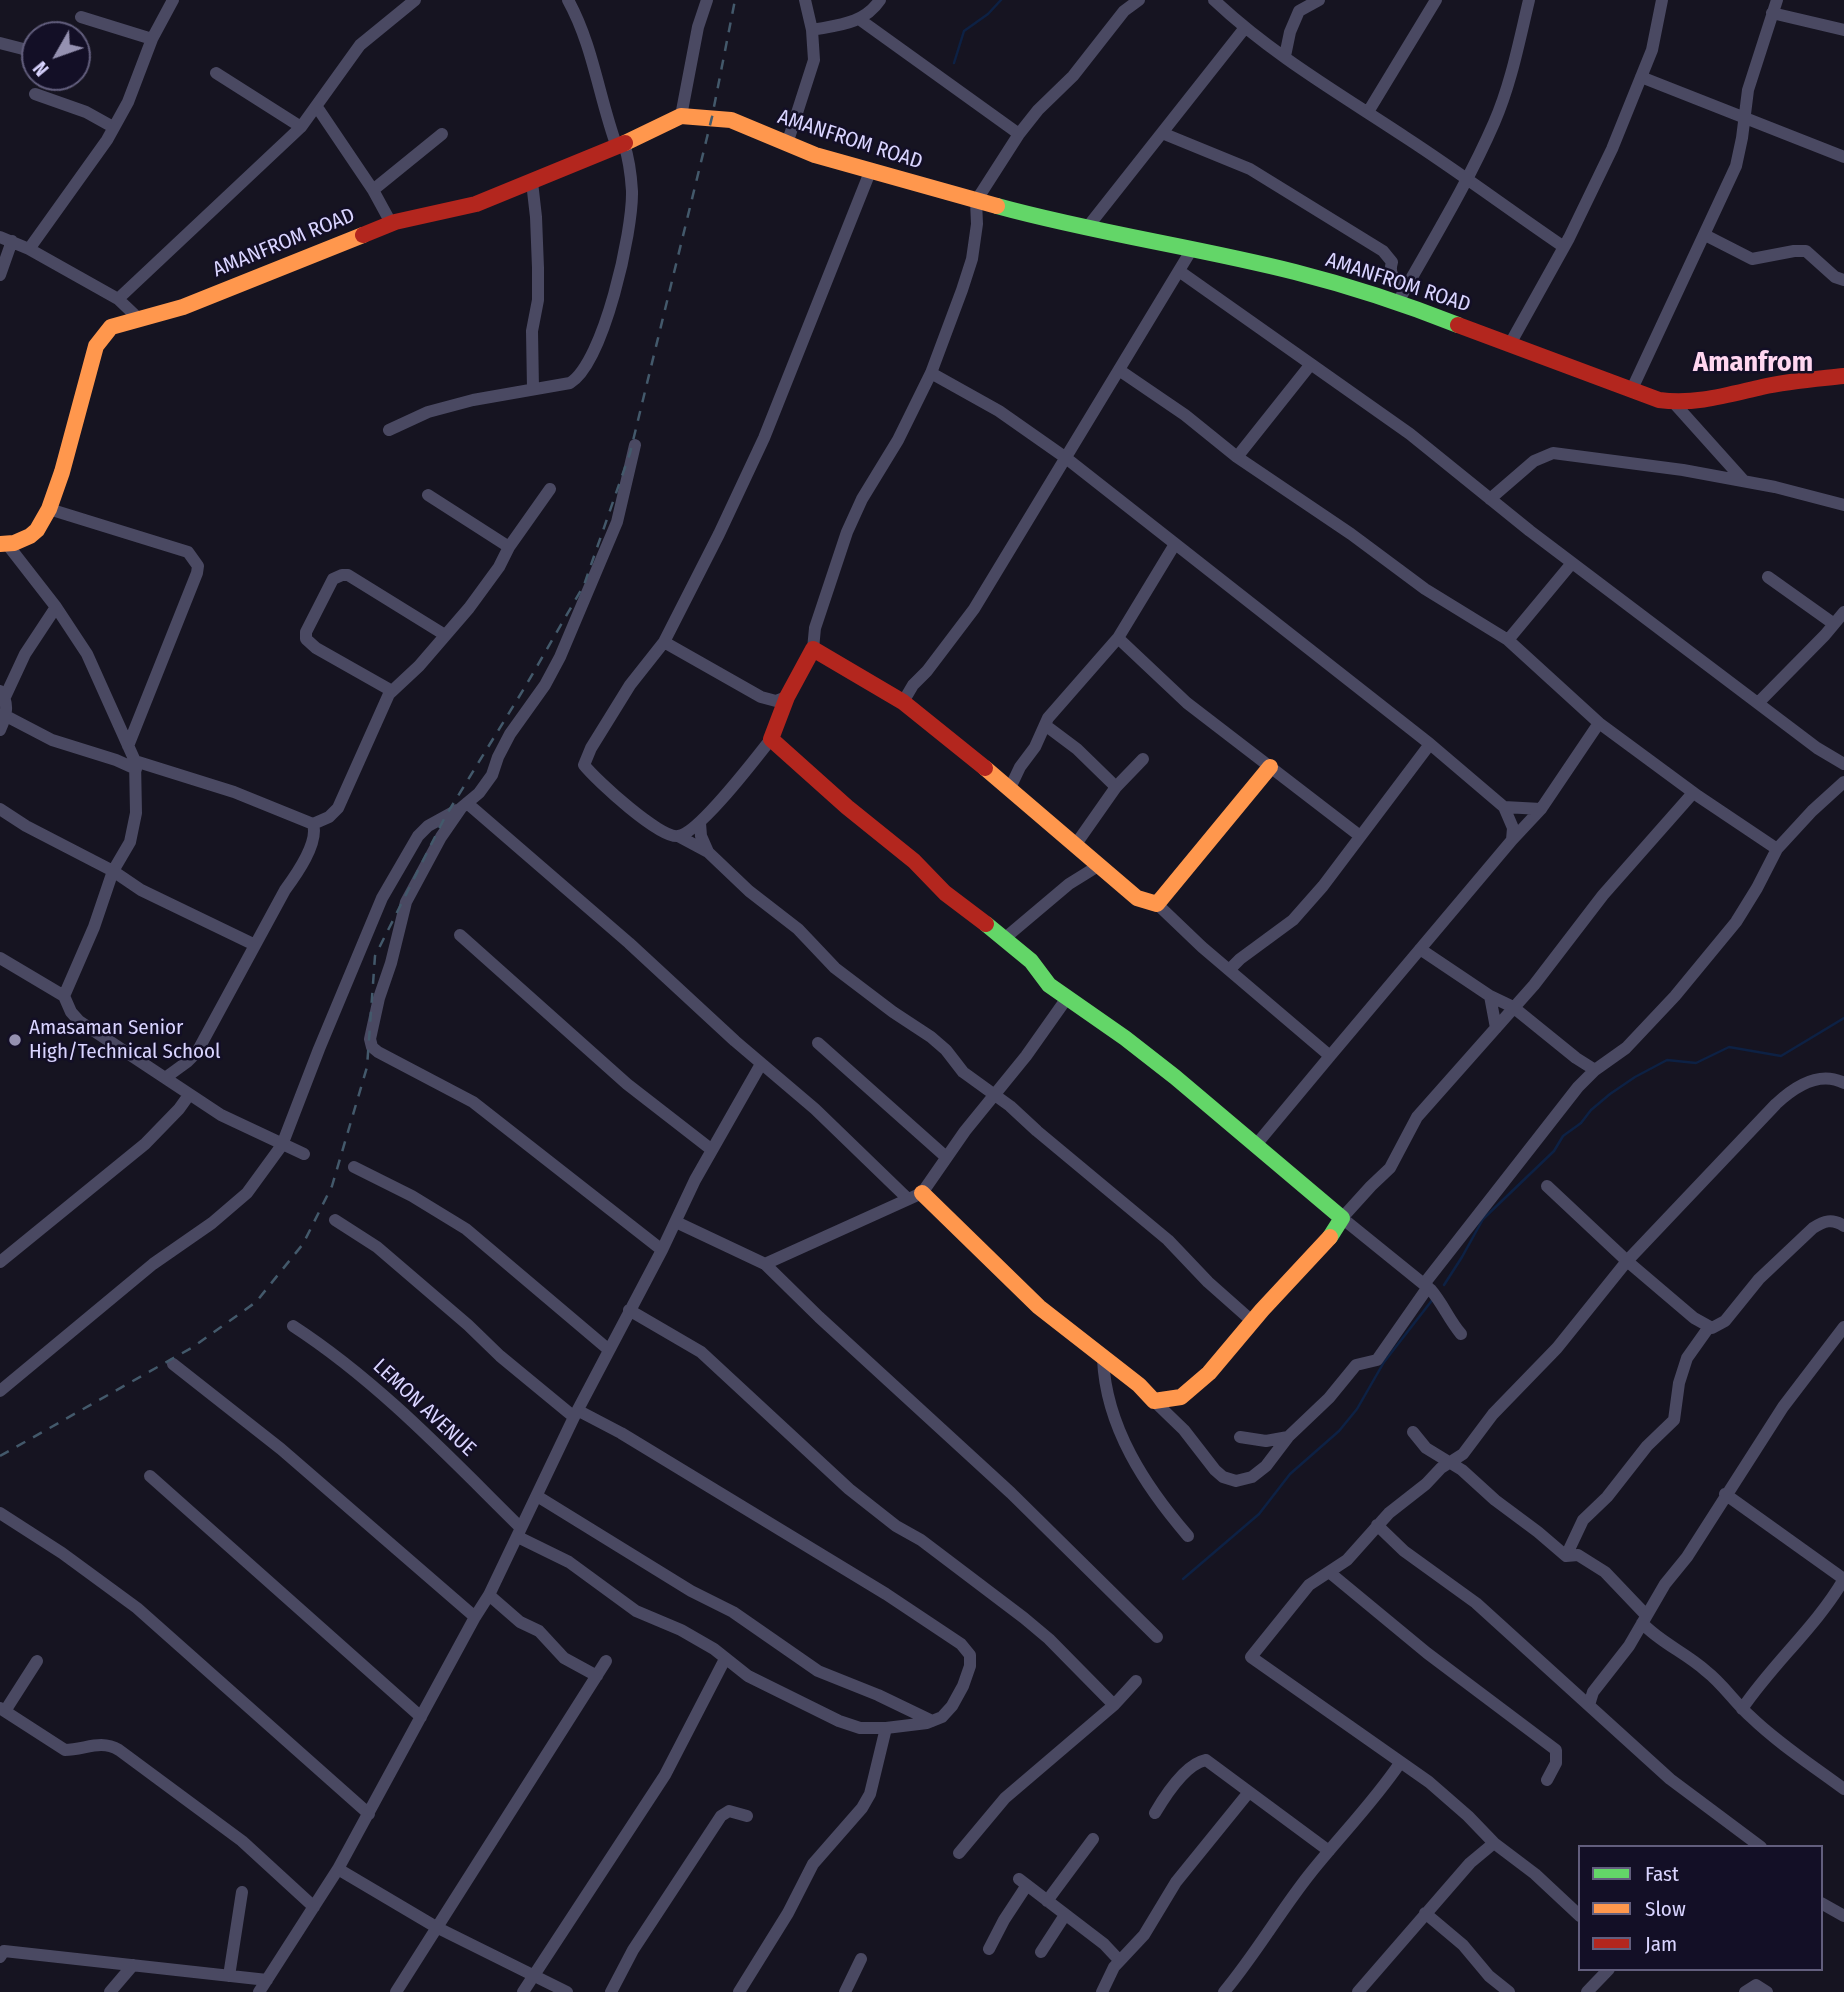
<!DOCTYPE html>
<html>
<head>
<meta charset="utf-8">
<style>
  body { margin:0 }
  #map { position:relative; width:1844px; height:1992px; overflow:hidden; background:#161421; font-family:"Fira Sans Condensed",sans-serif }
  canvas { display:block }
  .legend { position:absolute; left:1578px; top:1845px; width:245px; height:126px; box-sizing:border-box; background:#130f26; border:2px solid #625e7d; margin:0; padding:9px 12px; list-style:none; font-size:21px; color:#d9d4ff }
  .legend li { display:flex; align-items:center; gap:14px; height:35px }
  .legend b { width:35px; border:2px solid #625e7d }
  .north { position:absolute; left:21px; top:21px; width:70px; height:70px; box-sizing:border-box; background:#130f26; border:2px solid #625e7d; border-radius:50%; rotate:230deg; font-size:19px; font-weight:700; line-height:28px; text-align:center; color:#d9d4ff }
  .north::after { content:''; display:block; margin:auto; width:24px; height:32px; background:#9591b1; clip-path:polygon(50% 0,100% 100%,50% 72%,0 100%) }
</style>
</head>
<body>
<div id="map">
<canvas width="1844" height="1992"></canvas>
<ul class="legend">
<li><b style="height:9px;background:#63d668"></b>Fast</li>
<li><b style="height:9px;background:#ff974d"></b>Slow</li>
<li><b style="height:9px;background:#b3261e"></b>Jam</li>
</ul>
<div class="north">N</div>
</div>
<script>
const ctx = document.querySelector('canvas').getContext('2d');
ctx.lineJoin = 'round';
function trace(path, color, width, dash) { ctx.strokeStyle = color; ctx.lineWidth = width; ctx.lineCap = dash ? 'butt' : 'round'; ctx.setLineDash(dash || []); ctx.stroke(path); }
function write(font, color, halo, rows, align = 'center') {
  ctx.font = font + ' "Fira Sans Condensed",sans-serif'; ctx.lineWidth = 5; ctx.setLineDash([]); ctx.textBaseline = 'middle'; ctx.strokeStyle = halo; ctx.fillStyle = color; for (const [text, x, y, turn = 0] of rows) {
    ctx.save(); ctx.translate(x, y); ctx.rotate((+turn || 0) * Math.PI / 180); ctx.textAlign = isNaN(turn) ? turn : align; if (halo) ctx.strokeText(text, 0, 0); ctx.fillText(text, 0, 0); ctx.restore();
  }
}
trace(new Path2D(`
  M954 63 964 31 988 14 1001 0
  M1444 1285 1462 1257 1483 1219 1554 1151 1563 1136 1581 1123 1591 1110 1610 1094 1635 1077 1667 1060 1696 1063 1729 1047 1781 1056 1844 1018
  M1183 1579 1259 1514 1290 1474 1339 1431 1357 1409 1384 1362 1433 1299`), '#0d2144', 2.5);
trace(new Path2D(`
  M568 0C593 45 599 98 617 147
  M1214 0C1271 54 1340 94 1405 137 1459 172 1511 211 1564 247
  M1772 13 1844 30
  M81 17 152 39
  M859 19 1019 134
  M812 30C838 25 864 24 880 0
  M0 43 35 52
  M1285 56 1290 32 1299 11 1319 0
  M216 73 301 127
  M1641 77 1844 157
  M35 94 86 112 113 127
  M317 107 373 190 391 223
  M1368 112 1436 0
  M681 116 698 27 707 0
  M1162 133 1250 169 1383 251 1392 262C1388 276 1395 280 1407 286
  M787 144 814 60 812 30 805 0
  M532 182 536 217 538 268V300L532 331 533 389
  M373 190 442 134
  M1086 229 1244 29
  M1705 235 1752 259 1794 251H1806L1835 277 1844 280
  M0 237 29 249 118 299 138 318
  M29 249 107 140 128 102 152 39 173 0
  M1179 271 1410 434 1530 531 1817 748 1844 764
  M0 275 12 241
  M118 299 301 127 360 45 415 0
  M1398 302C1431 243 1467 185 1494 123 1511 84 1519 42 1529 0
  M1510 344 1569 238 1612 149 1652 50 1662 0
  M1119 370 1185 415 1237 457 1351 534 1425 589 1508 640 1599 723 1698 796 1777 849
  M931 373 999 411 1066 458 1430 744 1504 807 1513 828 1512 840
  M1632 389 1736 166 1742 138 1748 90 1777 0
  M1674 403 1744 481
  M389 430 428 412 473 400 570 383C604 362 633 231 632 191 631 175 629 159 624 144
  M635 445 617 522 560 657 545 685 510 734 498 757 492 775 479 793 461 808 441 837 406 902 391 963 379 998 370 1039 372 1047 378 1052 473 1102 662 1250
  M1237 457 1311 364
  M428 495 509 547
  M1490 499 1534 461 1553 453 1683 470 1775 487 1844 505
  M49 509 188 552 198 566 197 573 128 746
  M7 544 56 607 87 654 135 761 234 792 313 824
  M1768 577 1834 624
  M1118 638 1187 703 1360 836
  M1508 640 1572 563
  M664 642 761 697 776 701 787 697
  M813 649 815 628 847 532 862 499 898 440 931 373 962 290 972 259 977 224 976 201 1019 134 1038 110 1073 76 1124 11 1139 0
  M392 691 316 648 306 639V632L333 579 342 575H348L445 635
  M5 697 25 654 56 607
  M903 702 913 685 927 671 974 609 1192 249
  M1758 703 1825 635 1844 612
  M6 716 52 740 116 760 136 769
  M1045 725 1077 749 1116 787
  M0 730C6 717 10 703 0 691
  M771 739C756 758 698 834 678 836 660 839 596 780 584 765L591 748 630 685 664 642 719 534 764 438 870 172
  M1010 788 1020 767 1035 747 1048 718 1118 638 1175 544
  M467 803 629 943 735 1041 815 1109 907 1198
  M1504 807 1541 809
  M0 809 26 826 113 871 141 890 255 945
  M700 823 701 836 708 852 749 891 798 929 835 968 893 1012 931 1037 946 1050 963 1072 1010 1106 1037 1131 1168 1240 1208 1282 1252 1321
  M680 837 708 852
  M1076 844 1116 787 1143 759
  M1157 904 1202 947 1330 1056 1512 840 1541 809 1599 723
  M460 935 627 1084 712 1150
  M1005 938 1069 884 1098 866
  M1420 949 1490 996 1513 1007 1576 1058 1595 1070
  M0 958 64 996 71 1012 79 1021 221 1115 304 1154
  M1230 969 1240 959 1293 920 1323 886 1430 744
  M64 996 94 927 113 871 130 842 136 813 135 761
  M1490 996 1496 1028
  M818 1043 946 1157
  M165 1078 187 1062 197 1052 285 890C296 875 319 843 313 824L329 817 338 808 389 694 419 666 469 608 499 567 509 547 550 489
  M1255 1146 1330 1056
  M354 1167 412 1196 466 1229 609 1350
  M1547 1186 1627 1261 1694 1318 1712 1328 1725 1321 1759 1279 1813 1228C1824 1221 1832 1218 1844 1226
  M335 1220 377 1247 468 1325 500 1356 574 1417
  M676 1222 765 1264 922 1193 965 1131 1026 1056 1067 998
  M0 1262 145 1144 179 1109 189 1095
  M765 1264 819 1317 1011 1493 1157 1637
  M1424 1284 1578 1087 1595 1070 1626 1048 1675 996 1736 922 1757 888 1777 849 1812 811 1844 782
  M629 1310 701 1352 849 1489 896 1526 921 1540 1024 1618 1049 1639 1114 1705
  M293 1326C379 1382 449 1457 521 1528
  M1461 1334C1449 1320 1443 1304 1431 1290L1342 1218 1371 1186 1390 1168 1417 1117 1534 985 1603 895 1693 793
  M1103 1359C1106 1427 1145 1486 1188 1536
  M173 1364 281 1449 475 1617
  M0 1391 153 1264 212 1223 247 1193 282 1145 319 1049 382 898 418 836 428 826 457 810
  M1154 1401 1184 1430 1215 1470 1223 1477 1236 1481 1252 1477 1266 1466 1288 1437 1329 1398 1356 1365 1377 1360 1428 1287
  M1413 1432 1426 1448 1462 1470 1495 1500 1538 1532 1566 1556 1578 1555 1605 1572 1646 1615
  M1240 1437 1266 1441 1288 1437
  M150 1476 421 1717
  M1725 1494 1844 1579
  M537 1496 691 1591 733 1612 818 1671 878 1695 932 1721
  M0 1513 62 1553 137 1608 369 1814
  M1377 1525 1404 1551 1476 1603 1670 1779 1761 1847
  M518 1537 569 1562 636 1611 681 1630 714 1649 748 1676 839 1721 860 1728H886L927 1723 942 1717 952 1706 963 1686 970 1666V1655L961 1644 886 1594 621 1433 579 1411
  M1566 1556 1583 1520 1607 1497 1647 1446 1674 1420 1679 1383 1687 1358 1709 1327
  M1329 1572 1427 1653 1556 1750V1763L1547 1780
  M489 1595 520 1622 539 1631 564 1658 597 1676
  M1642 1623C1661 1643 1686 1653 1706 1671 1723 1684 1735 1703 1751 1717 1779 1744 1813 1766 1844 1789
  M1589 1705 1593 1692 1629 1646 1665 1584 1687 1557 1783 1407 1844 1327
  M0 1708 65 1750C85 1750 100 1739 119 1750L242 1841 314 1907
  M1742 1709C1773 1663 1816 1627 1844 1579
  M5 1711 37 1661
  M1155 1813C1165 1796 1185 1764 1206 1760L1329 1851
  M1494 1843 1535 1874 1580 1916
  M959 1853 1005 1798 1114 1705 1136 1681
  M338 1869 436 1927 567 1992
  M1019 1879 1104 1944 1119 1960
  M1047 1901 1093 1839
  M1821 1903 1844 1916
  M1425 1913 1463 1945 1489 1976 1509 1992
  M989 1949 1004 1920 1027 1885
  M1041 1952 1065 1915
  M0 1957 4 1951 267 1980
  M229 1976 242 1892
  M110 1992 133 1965
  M259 1992 338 1869 475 1617 489 1595 574 1417 662 1250 695 1180 761 1064
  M396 1992 606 1661
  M523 1992 665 1775 725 1659
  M611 1992 633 1950 721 1816 729 1811 747 1816
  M739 1992 788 1913 813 1864 862 1808 870 1794 886 1728
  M845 1992 861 1959
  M1102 1992 1114 1967 1144 1935 1176 1882 1249 1792
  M1224 1992C1255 1955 1279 1913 1309 1875 1339 1837 1373 1803 1400 1763
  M1358 1992 1470 1863 1494 1843 1468 1816 1429 1782 1251 1657 1309 1585 1347 1560 1389 1513 1426 1484 1441 1468 1463 1454 1493 1414 1557 1348 1627 1261 1776 1104C1793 1088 1819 1070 1844 1083
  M1587 1992 1609 1969
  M1745 1992 1756 1985 1767 1992`), '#4a4962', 12);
trace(new Path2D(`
  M997 206C1095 233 1196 247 1295 272 1350 286 1405 304 1458 325
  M986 924 1031 961 1049 985 1125 1038 1175 1077 1342 1218 1330 1237`), '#63d668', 16);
trace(new Path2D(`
  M625 143 681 116 731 120 815 155 997 206
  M0 544 14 543 30 536 37 530 49 509 62 472 96 346 111 327 183 307 363 235
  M985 768 1137 898 1157 904 1270 767
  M922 1193 1039 1307 1139 1385 1154 1401 1181 1397 1209 1373 1262 1310 1330 1237`), '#ff974d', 16);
trace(new Path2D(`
  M363 235 395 222 476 204 625 143
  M1458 325 1659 400C1695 405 1727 395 1762 387 1789 381 1817 379 1844 376
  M985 768 903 702 813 649 787 697 771 739 847 807 914 861 945 893 986 924`), '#b3261e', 16);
trace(new Path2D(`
  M0 1456 193 1347 256 1302 303 1244 332 1186 367 1067 375 956 445 817 525 687 584 585 630 453 712 117 735 0`), '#43596b', 2.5, [10, 9]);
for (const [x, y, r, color] of [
  [15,1040,7,"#9591b1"]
]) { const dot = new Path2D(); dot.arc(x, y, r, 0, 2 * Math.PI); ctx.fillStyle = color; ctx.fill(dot); trace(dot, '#130f26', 2.5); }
write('21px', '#d9d4ff', '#130f26', [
  ["AMANFROM ROAD",850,140,18],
  ["AMANFROM ROAD",284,243,-22],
  ["AMANFROM ROAD",1398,283,18],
  ["LEMON AVENUE",424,1408,43]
]);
write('21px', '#d9d4ff', '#130f26', [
  ["Amasaman Senior",29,1028],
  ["High/Technical School",29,1052]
], 'left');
write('bold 28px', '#ffd6f0', '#130f26', [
  ["Amanfrom",1753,363]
]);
</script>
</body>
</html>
